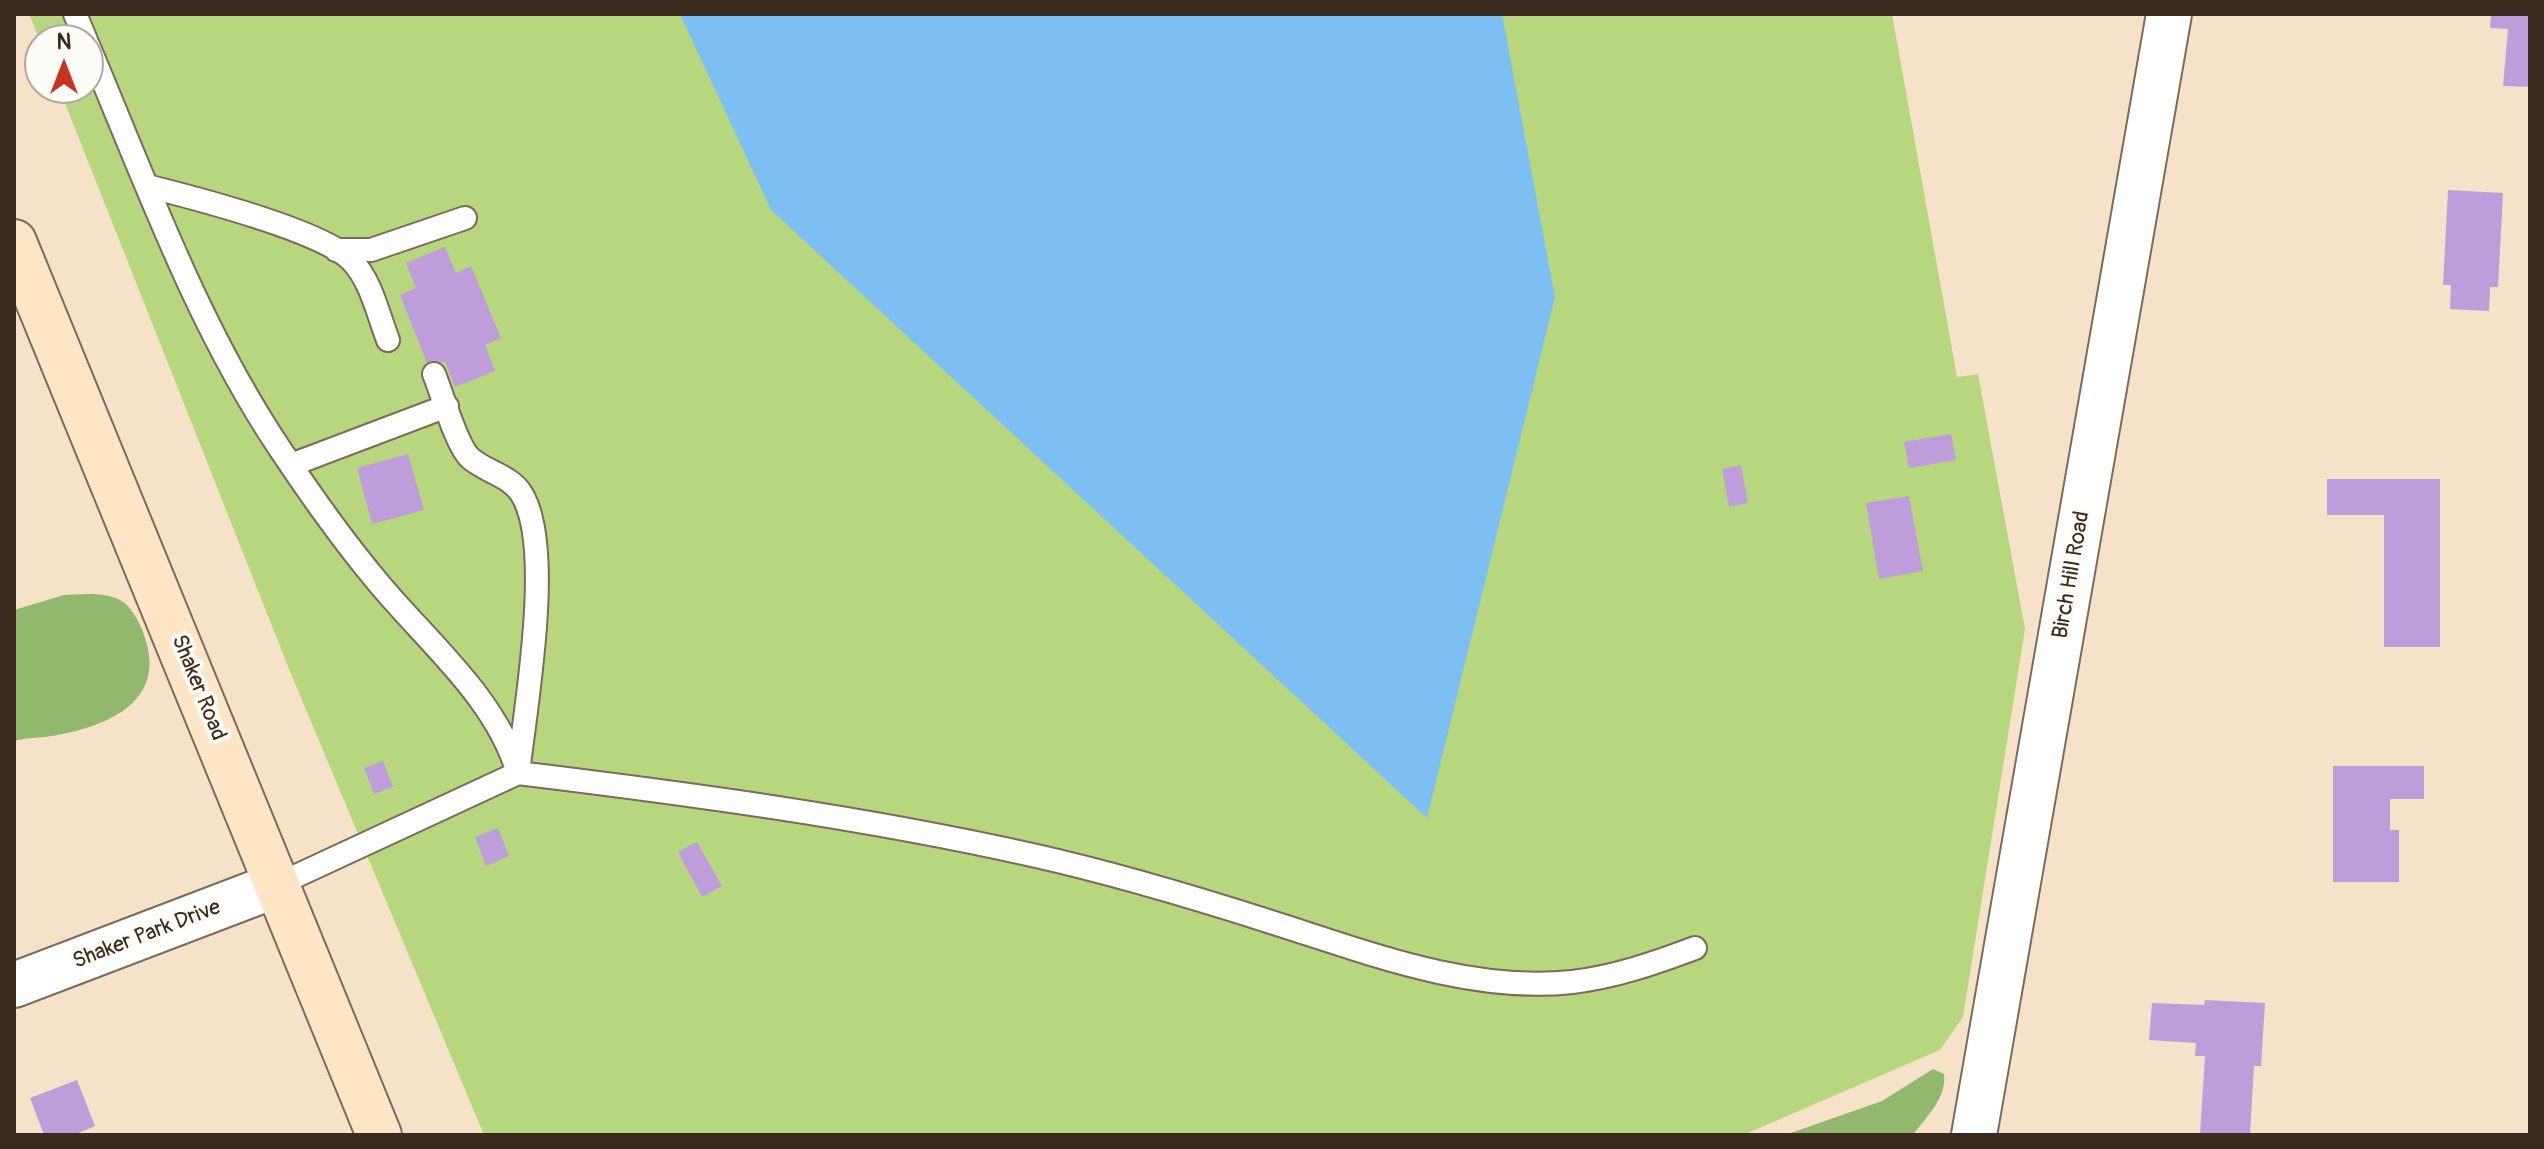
<!DOCTYPE html>
<html>
<head>
<meta charset="utf-8">
<style>
  body { margin:0 }
  #map { position:relative; width:2544px; height:1149px; overflow:hidden; background:#f5e2c8; font-family:Pangolin,sans-serif }
  canvas { display:block }
  .frame { position:absolute; inset:0; border:16px solid #3b2a1e; pointer-events:none }
  .north { position:absolute; left:24px; top:24px; width:80px; height:80px; box-sizing:border-box; background:#fdfcf7; border:2px solid #afa8a0; border-radius:50%; rotate:0deg; font-size:22px; font-weight:700; line-height:32px; text-align:center; color:#3b2a1e }
  .north::after { content:''; display:block; margin:auto; width:28px; height:36px; background:#c8321e; clip-path:polygon(50% 0,100% 100%,50% 72%,0 100%) }
</style>
</head>
<body>
<div id="map">
<canvas width="2544" height="1149"></canvas>
<div class="frame"></div>
<div class="north">N</div>
</div>
<script>
const ctx = document.querySelector('canvas').getContext('2d');
ctx.lineJoin = 'round';
function fill(path, color) { ctx.fillStyle = color; ctx.fill(path, 'evenodd'); }
function trace(path, color, width, dash) { ctx.strokeStyle = color; ctx.lineWidth = width; ctx.lineCap = dash ? 'butt' : 'round'; ctx.setLineDash(dash || []); ctx.stroke(path); }
function write(font, color, halo, rows, align = 'center') {
  ctx.font = font + ' Pangolin,sans-serif'; ctx.lineWidth = 8; ctx.setLineDash([]); ctx.textBaseline = 'middle'; ctx.strokeStyle = halo; ctx.fillStyle = color; for (const [text, x, y, turn = 0] of rows) {
    ctx.save(); ctx.translate(x, y); ctx.rotate((+turn || 0) * Math.PI / 180); ctx.textAlign = isNaN(turn) ? turn : align; if (halo) ctx.strokeText(text, 0, 0); ctx.fillText(text, 0, 0); ctx.restore();
  }
}
fill(new Path2D(`
  M29 14H1892L1957 377 1978 374 2025 629 1963 1017 1940 1050 1743 1135H484L289 669 59 88H88V40L40 41Z`), '#b7d77e');
fill(new Path2D(`
  M87 594C115 594 128 599 140 625 172 695 118 724 57 735 43 738 28 737 14 741V610L64 595Z
  M1933 1069 1944 1074C1947 1098 1926 1117 1913 1135H1785L1882 1101Z`), '#91b86d');
fill(new Path2D(`
  M680 14H1502L1555 297 1427 818 771 210Z`), '#7ebff3');
fill(new Path2D(`
  M2491 14H2530V87L2503 86 2508 29 2490 28Z
  M2448 190 2503 193 2498 287H2490L2489 311 2450 309 2451 285H2443Z
  M445 247 456 273 471 266 501 338 485 345 495 371 455 387 445 361 429 368 400 295 416 288 406 263Z
  M1951 434 1956 460 1909 468 1904 442Z
  M408 454 424 510 372 524 357 468Z
  M1741 465 1748 503 1729 507 1722 469Z
  M2327 479H2440V647H2384V515H2327Z
  M1909 496 1923 571 1879 579 1866 503Z
  M383 761 393 787 374 794 364 768Z
  M2333 766H2424V799H2390V830H2399V882H2333Z
  M498 828 509 856 486 866 475 837Z
  M697 842 722 886 702 897 678 852Z
  M2205 1000 2265 1003 2261 1066H2254L2250 1135H2200L2205 1056H2195L2196 1043 2149 1040 2152 1003 2204 1005Z
  M77 1080 95 1126 74 1135H44L30 1098Z`), '#bf9dda');
const lane = new Path2D(`
  M75 14 86 40
  M88 45C146 182 197 325 280 449 310 494 341 538 376 580 425 640 496 697 518 773L279 884
  M147 186C191 197 324 231 352 261 371 281 378 314 388 340
  M336 250H371L465 218
  M434 374C442 393 456 445 470 458 486 472 509 475 521 493 555 545 525 710 518 773 690 794 862 817 1032 855 1113 873 1193 897 1271 922 1366 952 1470 993 1572 982 1615 977 1655 963 1695 948
  M291 465 447 406`);
const street = new Path2D(`
  M14 985 279 884
  M1974 1135 2169 14`);
const secondary = new Path2D(`
  M14 242 379 1135`);
trace(lane, '#7c6a5a', 26);
trace(street, '#7c6a5a', 48);
trace(secondary, '#7c6a5a', 48);
trace(lane, '#fff', 22);
trace(street, '#fff', 44);
trace(secondary, '#fee5c5', 44);
write('22px', '#3b2a1e', '#fdfcf7', [
  ["Birch Hill Road",2072,575,-80],
  ["Shaker Road",198,688,68],
  ["Shaker Park Drive",147,935,-21]
]);
</script>
</body>
</html>
